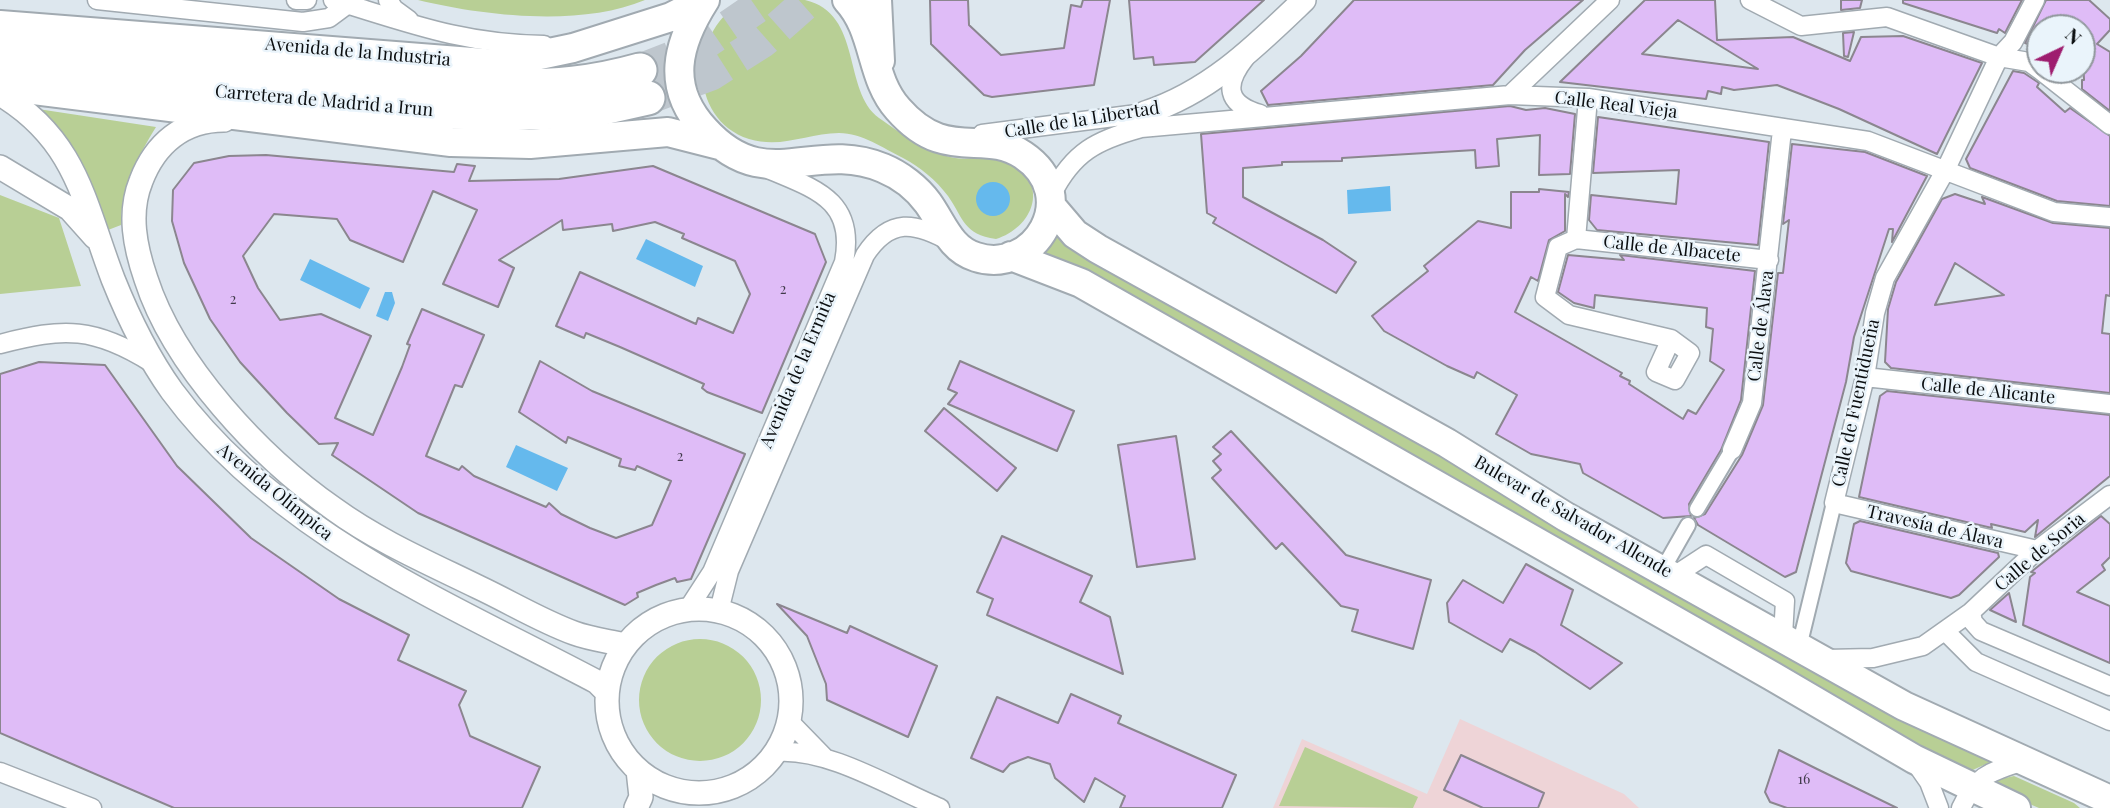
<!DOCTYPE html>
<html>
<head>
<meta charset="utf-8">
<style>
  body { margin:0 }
  #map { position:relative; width:2110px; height:808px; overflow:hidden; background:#dde7ee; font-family:"Playfair Display",serif }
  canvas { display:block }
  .north { position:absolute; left:2026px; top:14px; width:70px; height:70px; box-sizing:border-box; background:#eaf4fb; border:2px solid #91989d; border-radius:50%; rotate:44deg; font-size:19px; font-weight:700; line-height:28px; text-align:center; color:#0b0e10 }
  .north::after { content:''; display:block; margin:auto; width:24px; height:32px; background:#9e1d6f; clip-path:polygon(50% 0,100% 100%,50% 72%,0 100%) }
</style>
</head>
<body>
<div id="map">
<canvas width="2110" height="808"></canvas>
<div class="north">N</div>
</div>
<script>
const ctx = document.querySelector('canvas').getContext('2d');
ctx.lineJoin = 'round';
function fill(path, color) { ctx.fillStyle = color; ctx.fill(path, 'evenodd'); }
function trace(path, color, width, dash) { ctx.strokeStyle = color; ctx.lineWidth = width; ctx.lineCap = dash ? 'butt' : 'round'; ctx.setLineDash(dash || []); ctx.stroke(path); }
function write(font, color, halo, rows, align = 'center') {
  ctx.font = font + ' "Playfair Display",serif'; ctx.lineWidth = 5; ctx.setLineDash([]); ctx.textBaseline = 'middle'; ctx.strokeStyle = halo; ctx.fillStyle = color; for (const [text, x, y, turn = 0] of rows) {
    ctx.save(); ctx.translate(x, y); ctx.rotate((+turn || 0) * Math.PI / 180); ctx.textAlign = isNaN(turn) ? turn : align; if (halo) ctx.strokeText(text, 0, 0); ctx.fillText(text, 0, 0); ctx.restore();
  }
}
fill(new Path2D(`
  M1460 719 1624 794 1639 808H1273L1302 739 1427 794Z`), '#eed4d7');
fill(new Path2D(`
  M418 0H645C581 27 484 16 418 0Z
  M746 0C764 0 787 0 805 0 863 13 842 91 879 118 900 133 929 153 955 158 974 161 995 152 1012 163 1050 186 1032 228 996 239 963 234 964 219 948 196 936 180 920 167 903 158 883 148 862 133 839 133 808 133 782 149 749 139 687 119 688 28 746 0Z
  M38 109 156 127C137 158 121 188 121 225L108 230Z
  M0 195 59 218 81 286 0 294Z
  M1060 234 1997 759 1964 774 1043 255Z
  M639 700a61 61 0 1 1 122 0a61 61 0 1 1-122 0Z
  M1305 747 1418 797 1413 808 1279 806Z
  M2014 776 2074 803 2080 808H2039L1992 788V781Z`), '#b8cf95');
fill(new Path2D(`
  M976 199a17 17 0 1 1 34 0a17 17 0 1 1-34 0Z
  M1390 186 1391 211 1348 214 1347 190Z
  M646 239 703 266 695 287 636 259Z
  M310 259 370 288 360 309 300 280Z
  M385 292H392L395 303 388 321 376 316Z
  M516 445 568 468 557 491 506 467Z`), '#65b9ed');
const building = new Path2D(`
  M930 0H968L969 25 1001 55 1064 48 1071 5 1081 7 1083 0H1110L1094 85 992 97 984 95 931 44Z
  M1129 0H1264L1195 62 1154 65 1153 57 1134 59Z
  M1354 0H1583L1525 50 1493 85 1268 105 1261 91 1301 56Z
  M1645 0H1715L1717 40 1793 37 1850 61 1861 37 1903 36 1982 63 1937 154 1839 109 1777 85 1734 90 1722 87 1721 94 1708 91 1706 99 1560 82ZM1678 20 1717 44 1758 69 1642 54Z
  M1841 0H1862L1860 8 1841 10Z
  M1903 0H2022L2005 33 1999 29 1997 33 1903 3Z
  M2046 0H2089L2110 19V30L2097 44 2110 52V111L2082 89V80H2084L2082 28H2040V48L2025 43Z
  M1854 32 1848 57 1844 56 1843 33Z
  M2013 71 2024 73 2039 83 2037 87 2065 112 2070 108 2110 136V206L2057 201 1970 168 1966 159Z
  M1510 106 1526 110 1545 108 1575 114 1570 174 1539 175 1540 135 1497 139 1499 166 1476 168 1475 150 1342 158V161L1282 162V165L1243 168V197L1323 240 1356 262 1336 293 1213 223 1216 218 1207 213 1201 134Z
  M1598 117 1769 142 1758 245 1597 230 1589 220 1591 195 1676 204 1679 170 1593 173Z
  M1792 144 1865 152 1927 176 1892 242 1893 229H1889L1854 337 1846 382 1796 572 1785 577 1698 525 1694 518 1705 514 1742 455 1763 405 1778 273H1783L1789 220 1783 224Z
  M266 155 454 172 457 164 475 166 469 181 559 179 653 166 815 234 826 262 762 413 707 392 702 388 704 384 620 347 586 333 584 338 556 326 580 272 696 324 698 318 733 333 750 294 735 261 682 238 684 234 655 222 613 231 612 224 563 230 562 220 499 260 514 268 498 307 443 284 477 210 433 191 403 262 350 240 337 219 274 214 243 256 258 288 280 320 321 314 371 336 335 418 373 435 402 367 410 345 407 344 422 309 484 335 462 387 455 385 426 456 459 470 462 466 474 476 546 507 549 503 561 514 590 528 616 538 652 525 671 481 637 466 635 470 619 466 621 459 568 437 566 443 519 412 540 361 592 391 745 454 691 579 677 582 675 578 656 585 637 593 638 597 625 605 418 513 332 455 338 443 319 444 287 413 240 362 210 319 184 263 172 221 173 190 194 163 229 156Z
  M1539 189 1569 192 1568 197 1565 194V231L1549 240 1538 281 1531 277 1515 312 1622 373 1620 376 1630 381 1629 384 1683 419 1688 410 1696 414 1724 370 1710 361 1713 329 1706 327 1707 308 1595 295 1594 308 1574 303 1558 292 1568 255 1624 260 1620 255 1755 271 1741 400 1721 450 1689 504 1691 516 1663 518 1583 473 1580 464 1531 454 1496 434 1517 395 1477 372 1474 378 1447 366 1384 331 1372 316 1428 271 1424 266 1478 221 1511 228V192H1539Z
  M1955 194 1985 204 1982 197 2053 223 2110 228V296L2106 295 2102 333 2110 334V393L1891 368 1885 362 1888 309 1896 282 1942 199ZM1955 263 2004 295 1935 305Z
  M960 361 1074 411 1057 451 948 404 957 393 948 389Z
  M39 362 105 365 177 466 251 538 339 599 409 635 398 660 466 691 459 705 470 736 540 767 522 808H174L0 733V374Z
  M1887 391 2110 415V476L2035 537 2038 520 2025 532 1991 524 1992 528 1859 497 1880 396Z
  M944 408 1016 468 997 491 925 431Z
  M1231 431 1346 555 1431 580 1413 649 1352 631 1358 610 1341 606 1282 543 1276 549 1212 478 1221 470 1213 461 1221 454 1213 447Z
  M1176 436 1195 559 1137 567 1118 445Z
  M2101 516 2110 524V557L2102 565 2105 570 2077 592 2110 606V663L2023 625 2030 577 2035 573 2031 572Z
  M1860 521 1998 553 1999 557 1959 595 1951 598 1851 571 1846 563 1854 524Z
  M1002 536 1092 576 1080 602 1110 617 1123 674 987 615 993 599 977 592Z
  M1526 564 1573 590 1561 625 1622 663 1590 689 1535 652 1510 639 1502 652 1449 622 1447 603 1463 580 1503 603Z
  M2009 593 2016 622 1990 610Z
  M777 604 847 633 850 626 937 666 908 737 827 700 826 684 807 636Z
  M1071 694 1121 716 1118 723 1236 775 1222 808H1120L1125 796 1095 778 1084 802 1055 778 1050 764 1028 757 1010 764 1003 772 971 758 997 697 1058 723Z
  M1779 750 1817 769 1897 808H1787L1770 802 1765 792Z
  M1461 755 1544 793 1538 808H1483L1444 790Z`);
fill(building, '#dfbcf7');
trace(building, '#8b868f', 2);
trace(new Path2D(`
  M640 70 699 47 767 0
  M648 98 711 74 763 41 809 0`), '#bec6cd', 33, [33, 17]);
const pedestrian = new Path2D(`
  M1697 509 1732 450
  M1663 569 1688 525
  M1799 647 1834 503`);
const minor = new Path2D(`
  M97 0 303 22 329 18 352 1
  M296 0H307
  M333 0C409 23 462 44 544 45
  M388 0 394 9 409 20
  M1750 0 1801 26 1887 17 1999 57 2029 62 2040 70
  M2035 0 2013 42 1999 57 1945 171 1885 278 1875 313 1865 377 1834 503 2037 550
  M1245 58C1224 85 1226 104 1260 114
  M2040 70 2110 125
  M1510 95 1610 0
  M982 134 1145 113
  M1052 194C1073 152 1097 140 1141 128L1510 95 1588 98 1868 141 2054 212 2110 217
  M1576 239 1558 247 1545 297 1569 315 1671 339 1690 353 1675 380 1656 372 1671 339
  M1576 239 1769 260
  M1576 239 1588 98
  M0 344C64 327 95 327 152 363
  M1865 377 2110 404
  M1732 450 1752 403 1782 130
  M1674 576 1706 555 1785 601 1783 636
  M688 609 712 572 844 262C856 200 815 189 768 169
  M719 611 729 571 865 255C890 217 915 222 951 242
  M1971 612 1973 622 1981 631 2110 686
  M1946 632 1976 662 2110 721
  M1826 659 1873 658 1923 646 1971 612 2037 550 2110 495
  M789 721 825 758
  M777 752C828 748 892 788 940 808
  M1915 762 1929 782 1939 808
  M0 772 92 808
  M1961 808C1977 774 1990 772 2024 761`);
const tertiary = new Path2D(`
  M0 94C77 140 84 203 113 279 129 319 147 356 172 391 278 534 444 601 597 682L607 692
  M1145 113C1210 92 1256 46 1304 0
  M224 120C183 120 155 144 141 181 128 213 135 247 146 279 174 366 260 457 334 509 378 541 429 563 478 587 510 602 541 621 574 633 590 639 608 641 625 645
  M0 167 70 209 95 237
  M607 701a92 92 0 1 1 184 0a92 92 0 1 1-184 0Z
  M636 808 641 797 638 770`);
const secondary = new Path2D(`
  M878 0 881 61`);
const primary = new Path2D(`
  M705 0C677 44 665 87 705 130 766 197 813 139 883 168 900 175 917 188 928 203 943 224 950 249 976 257 1034 276 1084 196 1023 155 983 128 946 164 898 109 870 78 876 31 847 0
  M0 25 497 64 573 48 671 17 705 0
  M0 86 451 142 530 144 668 132 719 145
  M1052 207 1075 234 1098 249 1447 443 1566 517 1904 706 2110 800
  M1011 256 1081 283 1772 676 1914 759 2016 808`);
const motorway = new Path2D(`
  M0 43 505 86C553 87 594 83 640 70
  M0 70 427 111 503 114 590 111 648 98`);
trace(pedestrian, '#a1aab1', 18);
trace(minor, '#a1aab1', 21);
trace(tertiary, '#a1aab1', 26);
trace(secondary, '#a1aab1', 30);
trace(primary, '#a1aab1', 32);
trace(motorway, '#a1aab1', 37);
trace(pedestrian, '#fff', 14);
trace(minor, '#fff', 18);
trace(tertiary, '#fff', 23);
trace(secondary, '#fff', 26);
trace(primary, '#fff', 28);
trace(motorway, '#fff', 33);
write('14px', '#403a4a', null, [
  ["2",783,290],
  ["2",233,300],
  ["2",680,457],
  ["16",1804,780]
]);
write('18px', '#0b0e10', '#eaf4fb', [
  ["Avenida de la Industria",358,52,5],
  ["Carretera de Madrid a Irun",324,101,5],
  ["Calle Real Vieja",1616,105,7],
  ["Calle de la Libertad",1082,120,-9],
  ["Calle de Albacete",1672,249,6],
  ["Calle de Álava",1761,326,-83],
  ["Avenida de la Ermita",798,370,-67],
  ["Calle de Alicante",1988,391,6],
  ["Calle de Fuentidueña",1856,403,-78],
  ["Avenida Olímpica",275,492,39],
  ["Bulevar de Salvador Allende",1573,517,30],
  ["Travesía de Álava",1935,527,13],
  ["Calle de Soria",2040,552,-40]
]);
</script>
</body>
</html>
